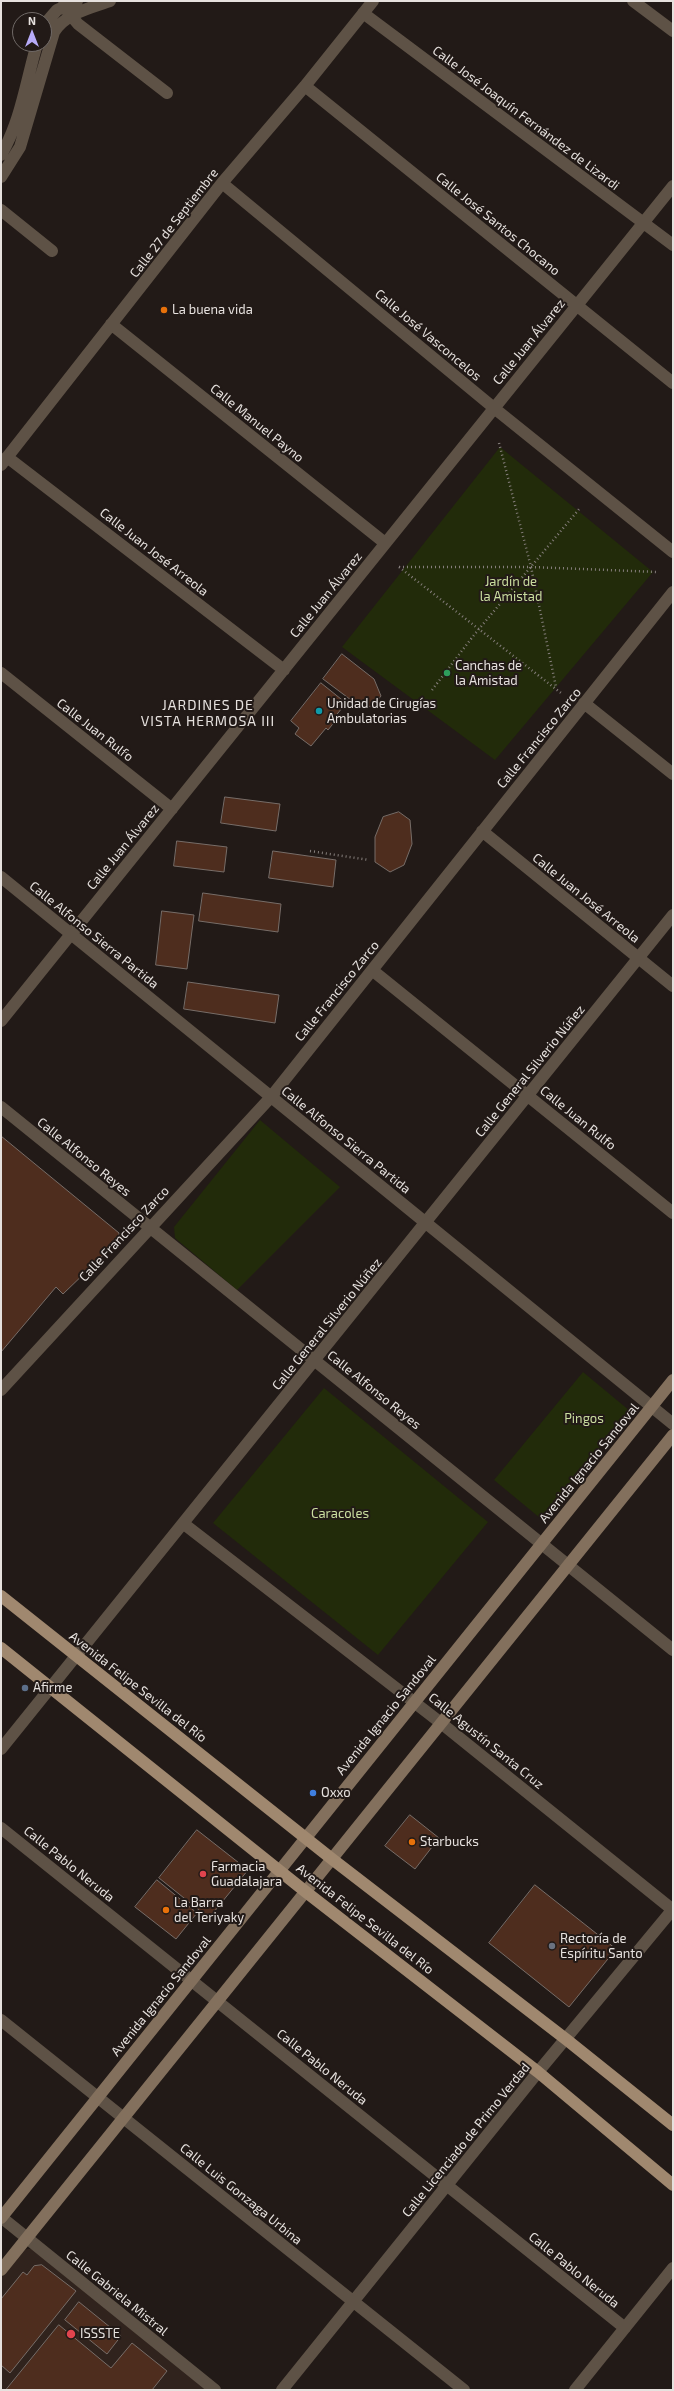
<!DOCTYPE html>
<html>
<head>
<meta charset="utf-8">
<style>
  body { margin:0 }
  #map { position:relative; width:674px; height:2391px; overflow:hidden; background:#221a17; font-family:"Exo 2",sans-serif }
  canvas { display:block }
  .frame { position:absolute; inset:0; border:2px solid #e6e1de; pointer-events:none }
  .north { position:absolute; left:12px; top:12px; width:40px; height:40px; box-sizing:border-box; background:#221a17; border:1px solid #706a67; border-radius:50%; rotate:0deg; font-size:11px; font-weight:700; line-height:16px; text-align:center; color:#e6e1de }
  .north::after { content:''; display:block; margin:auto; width:14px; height:18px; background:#b7abf8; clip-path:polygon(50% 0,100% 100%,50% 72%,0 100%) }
</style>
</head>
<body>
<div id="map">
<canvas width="674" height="2391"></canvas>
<div class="frame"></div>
<div class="north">N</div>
</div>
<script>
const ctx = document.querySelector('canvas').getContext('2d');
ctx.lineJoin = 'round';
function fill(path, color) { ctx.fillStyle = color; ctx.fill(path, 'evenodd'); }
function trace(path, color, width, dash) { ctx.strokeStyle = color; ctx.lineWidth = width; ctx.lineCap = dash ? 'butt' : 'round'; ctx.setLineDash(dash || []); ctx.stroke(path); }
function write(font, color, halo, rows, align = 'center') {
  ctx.font = font + ' "Exo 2",sans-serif'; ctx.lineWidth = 4; ctx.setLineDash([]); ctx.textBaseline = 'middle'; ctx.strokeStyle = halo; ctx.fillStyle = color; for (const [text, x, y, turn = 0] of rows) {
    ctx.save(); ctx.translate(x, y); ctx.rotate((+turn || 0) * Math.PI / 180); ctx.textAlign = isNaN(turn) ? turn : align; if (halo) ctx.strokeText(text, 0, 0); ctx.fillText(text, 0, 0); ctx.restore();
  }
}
fill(new Path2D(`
  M28 2249H34L211 2390H1V2278L23 2250Z`), '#30231d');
fill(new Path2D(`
  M500 447 653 572 495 760 342 647Z
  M260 1120 340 1187 237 1290 175 1238 174 1227Z
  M583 1372 630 1411 540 1518 494 1480Z
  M324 1388 488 1522 378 1655 213 1523Z`), '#222b0a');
const building = new Path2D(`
  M342 654 374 679 381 696 372 707 355 703 323 679Z
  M321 683 346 703 334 718 336 720 328 730 326 728 311 746 295 734 299 728 291 721Z
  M225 797 280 804 276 831 221 823Z
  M399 812 410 820 412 844 404 865 390 872 375 862V837L383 817Z
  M177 841 227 847 224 872 174 866Z
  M273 851 336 860 333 887 269 878Z
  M203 893 281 904 278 932 199 921Z
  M162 911 194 915 187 969 156 965Z
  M188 982 279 995 275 1023 184 1009Z
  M1 1136 119 1233V1240L63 1294 56 1287 1 1352Z
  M410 1815 439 1838 415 1869 385 1846Z
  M197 1830 248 1870 209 1918 159 1878Z
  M157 1880 197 1913 176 1939 135 1907Z
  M535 1885 616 1949 569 2007 489 1943Z
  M42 2265 76 2291 10 2373 1 2365V2299L23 2272 27 2275 34 2266Z
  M79 2302 121 2336 107 2354 65 2320Z
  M59 2325 111 2368 132 2343 167 2371 152 2390H6Z`);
fill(building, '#4e2d1e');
trace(building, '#776d68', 1);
trace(new Path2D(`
  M499 443 531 567 556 687
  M399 567H531L658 572
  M399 567 561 693
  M432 690 474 635 580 508
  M310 851 369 860`), '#857e7b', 2.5, [1, 3]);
trace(new Path2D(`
  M633 1 673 31
  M63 6 78 24 167 93
  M363 13 673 245
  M44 25 57 10 77 1
  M305 86 673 383
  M1 155C21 121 26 81 37 44
  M1 177 20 147 54 32C66 13 90 8 110 1
  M222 183 494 408 673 552
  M1 210 52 251
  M111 324 385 543
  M7 457 284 670
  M1 465 222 183 305 86 373 1
  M1 673 172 809
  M584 703 673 774
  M482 831 673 986
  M1 877 673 1424
  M372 970 673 1213
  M1 1021 673 186
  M1 1107 673 1650
  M1 1390 271 1097 673 592
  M184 1524 441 1723 673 1910
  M1 1749 673 915
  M1 1828 625 2328
  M1 2020 464 2390
  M1 2217 215 2390
  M282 2390 538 2072 673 1909
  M575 2390 673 2268`), '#5e5246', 12);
trace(new Path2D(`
  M1 2218 673 1380
  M1 2270 673 1435`), '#83705d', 12);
trace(new Path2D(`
  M1 1596 332 1859 567 2040 673 2125
  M1 1648 306 1892 538 2072 673 2185`), '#a0886f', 12);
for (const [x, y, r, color] of [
  [164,310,4,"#e8710a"],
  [447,673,4,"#2e9e5b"],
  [319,711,4,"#0f9aa8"],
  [25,1688,4,"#5c6f8a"],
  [313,1793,4,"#3f7fe0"],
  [412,1842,4,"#e8710a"],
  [203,1874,4,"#e0444e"],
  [166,1910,4,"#e8710a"],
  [552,1946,4,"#6b7280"],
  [71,2334,5,"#e0444e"]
]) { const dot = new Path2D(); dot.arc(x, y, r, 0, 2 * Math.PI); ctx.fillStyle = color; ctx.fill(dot); trace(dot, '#221a17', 1.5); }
write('13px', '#e6e1de', '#221a17', [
  ["Calle José Joaquín Fernández de Lizardi",526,118,37],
  ["Calle 27 de Septiembre",174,223,-52],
  ["Calle José Santos Chocano",498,224,39],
  ["Calle José Vasconcelos",428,335,40],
  ["Calle Juan Álvarez",529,342,-51],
  ["Calle Manuel Payno",257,423,39],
  ["Calle Juan José Arreola",154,552,38],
  ["Calle Juan Álvarez",326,595,-51],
  ["Calle Juan Rulfo",95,730,38],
  ["Calle Francisco Zarco",539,738,-51],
  ["Calle Juan Álvarez",123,847,-51],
  ["Calle Juan José Arreola",586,898,39],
  ["Calle Alfonso Sierra Partida",94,935,39],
  ["Calle Francisco Zarco",337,991,-51],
  ["Calle General Silverio Núñez",530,1071,-51],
  ["Calle Juan Rulfo",578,1118,39],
  ["Calle Alfonso Sierra Partida",346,1140,39],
  ["Calle Alfonso Reyes",84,1157,39],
  ["Calle Francisco Zarco",124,1234,-47],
  ["Calle General Silverio Núñez",327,1324,-51],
  ["Calle Alfonso Reyes",374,1390,39],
  ["Avenida Ignacio Sandoval",589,1463,-51],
  ["Avenida Felipe Sevilla del Río",138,1687,38],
  ["Avenida Ignacio Sandoval",386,1715,-51],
  ["Calle Agustín Santa Cruz",486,1741,39],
  ["Calle Pablo Neruda",69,1864,39],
  ["Avenida Felipe Sevilla del Río",365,1919,38],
  ["Avenida Ignacio Sandoval",161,1996,-51],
  ["Calle Pablo Neruda",322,2067,39],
  ["Calle Licenciado de Primo Verdad",466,2140,-51],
  ["Calle Luis Gonzaga Urbina",241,2194,39],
  ["Calle Pablo Neruda",574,2270,39],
  ["Calle Gabriela Mistral",117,2293,39]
]);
write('13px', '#e6e1de', '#221a17', [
  ["La buena vida",172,310],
  ["Canchas de",455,666],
  ["la Amistad",455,681],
  ["Unidad de Cirugías",327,704],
  ["Ambulatorias",327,719],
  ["Afirme",33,1688],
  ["Oxxo",321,1793],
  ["Starbucks",420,1842],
  ["Farmacia",211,1867],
  ["Guadalajara",211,1882],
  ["La Barra",174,1903],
  ["del Teriyaky",174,1918],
  ["Rectoría de",560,1939],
  ["Espíritu Santo",560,1954],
  ["ISSSTE",80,2334]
], 'left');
write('13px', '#cbdea0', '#221a17', [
  ["Jardín de",511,582],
  ["la Amistad",511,597],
  ["Pingos",584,1419],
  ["Caracoles",340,1514]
]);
ctx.letterSpacing = '1px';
write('14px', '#e6e1de', '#221a17', [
  ["JARDINES DE",208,705],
  ["VISTA HERMOSA III",208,721]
]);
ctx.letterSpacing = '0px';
</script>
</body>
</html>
